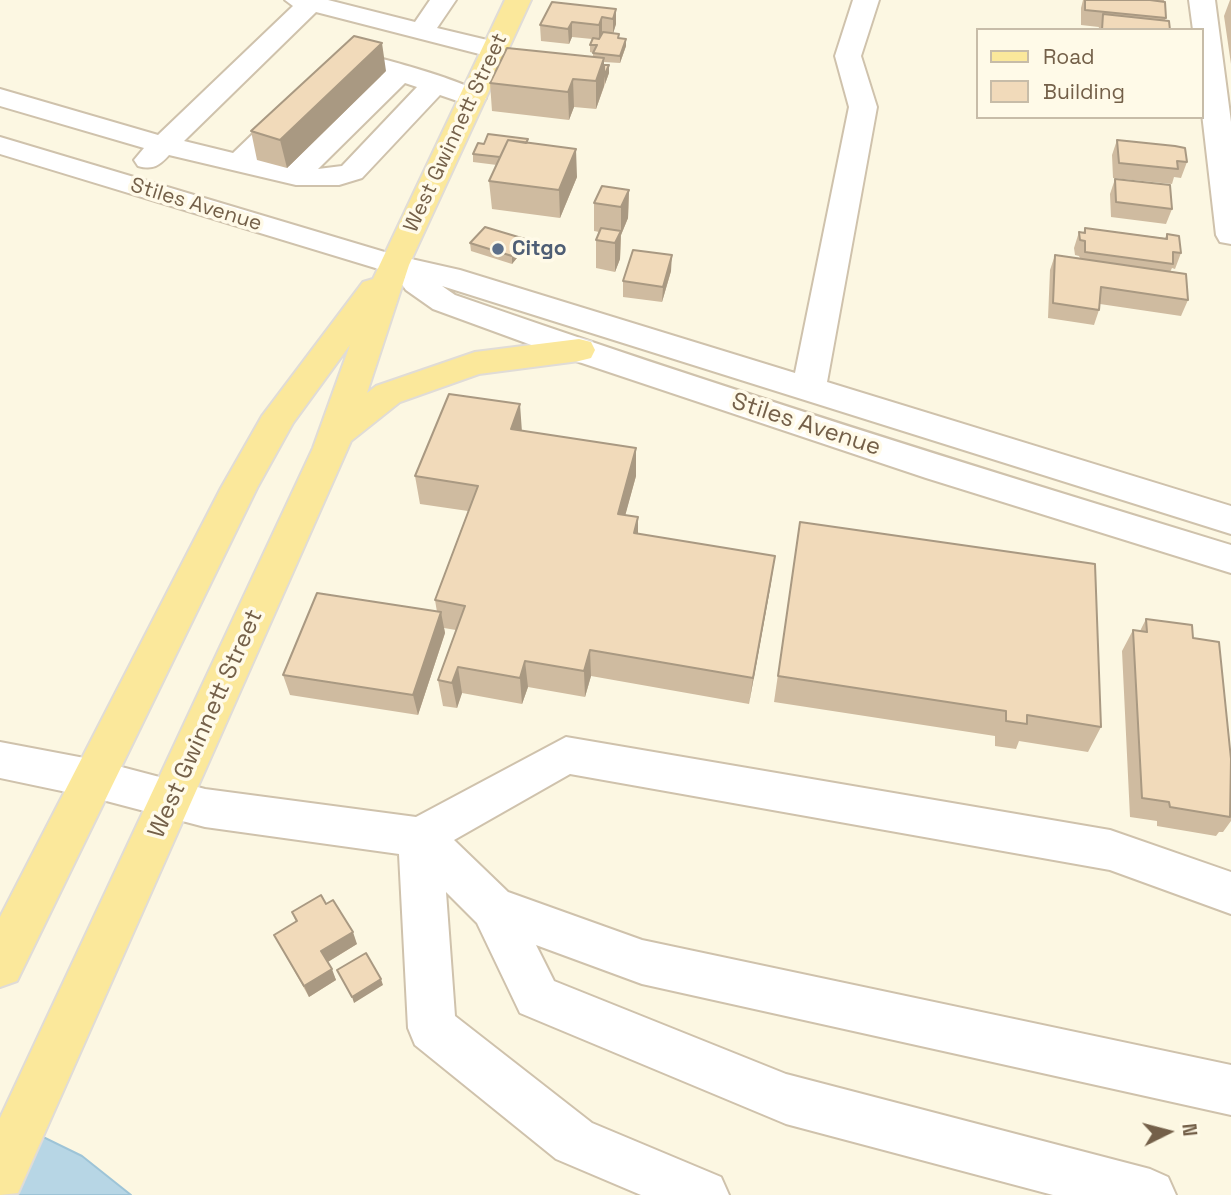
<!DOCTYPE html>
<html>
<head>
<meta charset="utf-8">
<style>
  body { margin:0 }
  #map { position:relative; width:1231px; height:1195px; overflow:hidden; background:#fcf7e2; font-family:"Space Grotesk",sans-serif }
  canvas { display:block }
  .legend { position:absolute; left:976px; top:28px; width:228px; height:91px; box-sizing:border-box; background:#fffae8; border:2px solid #c7bca8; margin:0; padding:9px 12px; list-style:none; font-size:21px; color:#746049 }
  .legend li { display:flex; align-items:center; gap:14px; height:35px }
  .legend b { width:35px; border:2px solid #c7bca8 }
  .north { position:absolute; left:1133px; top:1097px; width:70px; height:70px; -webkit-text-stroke:5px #fffae8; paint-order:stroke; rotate:84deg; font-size:19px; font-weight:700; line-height:28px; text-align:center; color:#746049 }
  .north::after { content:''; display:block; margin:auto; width:24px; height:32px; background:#746049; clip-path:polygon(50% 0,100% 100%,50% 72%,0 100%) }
</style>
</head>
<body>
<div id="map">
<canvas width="1231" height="1195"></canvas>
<ul class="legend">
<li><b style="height:9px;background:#fbe89b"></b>Road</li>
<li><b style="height:19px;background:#f1daba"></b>Building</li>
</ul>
<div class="north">N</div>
</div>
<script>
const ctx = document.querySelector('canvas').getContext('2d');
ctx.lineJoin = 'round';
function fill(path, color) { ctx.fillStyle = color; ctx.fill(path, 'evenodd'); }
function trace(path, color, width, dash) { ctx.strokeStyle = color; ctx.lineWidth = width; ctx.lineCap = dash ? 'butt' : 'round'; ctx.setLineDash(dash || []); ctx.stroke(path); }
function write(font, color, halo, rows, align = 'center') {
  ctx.font = font + ' "Space Grotesk",sans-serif'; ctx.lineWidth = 7; ctx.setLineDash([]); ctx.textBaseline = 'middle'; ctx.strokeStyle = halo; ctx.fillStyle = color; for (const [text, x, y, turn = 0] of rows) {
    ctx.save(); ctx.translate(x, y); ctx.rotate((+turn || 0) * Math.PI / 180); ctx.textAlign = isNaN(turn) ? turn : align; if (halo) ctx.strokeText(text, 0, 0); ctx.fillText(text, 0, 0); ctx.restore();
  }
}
const water = new Path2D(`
  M0 1116 82 1156 131 1195H0Z`);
fill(water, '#b7d6e5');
trace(water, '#9ec4d7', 2);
const minor = new Path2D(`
  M285 0H328L415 22 430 0H456L437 28 504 44 508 50 504 56 495 58 316 12 184 141 233 153 283 105H303L307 111 259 159 289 166 381 76 353 68 339 75 330 73 326 67C332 58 337 53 348 50 372 56 475 82 486 98L482 104 472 106 440 95 362 178 339 185H296L169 155C159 166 153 170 138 166L134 160 144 148 0 106V89L158 135 293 6ZM405 83 417 87 342 166 318 169Z
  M853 0H879L861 56 877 107 827 382 1231 506V534L442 286 455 295C712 385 971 466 1231 545V573L926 478 567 358 433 309 406 290 401 283 405 277 0 154V137L398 256 460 270 795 373 849 107 835 56Z
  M1189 0H1215L1231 122V244L1220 242 1216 235 1201 105V30H1193Z
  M566 737 1110 830 1231 872V914L1110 870 570 774 454 840 508 892 642 940 1231 1065V1115L642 984 536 945 554 981 786 1074 1150 1169 1168 1177 1176 1195H1053L786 1124 520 1013 477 923 446 892 455 1016 592 1123 721 1177 729 1195H641L556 1159 415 1045 408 1028 399 854 205 827 95 798 0 778V742L95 760 205 789 416 817Z`);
const major = new Path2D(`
  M505 0H531L409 265 367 393 376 386 475 352 579 339 591 342 595 350 591 358 579 361 479 374 400 402 351 441 18 1193 0 1195V1118L313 448 350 345 293 423 257 488 17 981 0 987V917L221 488 262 416 363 282 373 279Z`);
trace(minor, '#cfc2ac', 4);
trace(major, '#e0dcd7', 4);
fill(minor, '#fff');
fill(major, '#fbe89b');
fill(new Path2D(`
  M1083 0H1164L1166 18 1165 20 1170 30H1098L1099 27 1081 25V8Z
  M1230 0H1231V64L1224 16Z
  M616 9V24L613 33 619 38 626 39V46L620 63 604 62V65H609V73L596 109 574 107 569 120 492 111 490 83 593 57V53L590 52V45L592 39 572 37 569 44 541 41 540 25Z
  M386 71 287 168 257 160 251 131Z
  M1117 140 1187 162 1181 178 1174 177 1172 184 1113 178 1112 155Z
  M528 143 577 177 560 218 492 209 489 181 497 165 473 162V154L484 144Z
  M1115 179 1172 209 1166 224 1111 217 1110 194Z
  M629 190 628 218 621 235 620 259 615 272 596 268V240L599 232 594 231V203Z
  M1085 228 1165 238 1167 234 1181 253 1175 269 1172 268 1170 272 1188 300 1181 316 1100 304 1099 310 1094 325 1048 318 1050 270 1055 255 1080 258 1079 256 1075 255 1074 248 1079 232 1083 233Z
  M470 243 526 247 512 264 471 251Z
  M671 271 662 302 623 297V281Z
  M522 431 636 476 625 515 638 534 771 583 749 704 591 676 585 697 528 687 522 704 462 693 457 708 443 706 438 680 456 630 444 628 445 633 418 715 290 695 283 675 437 612 435 600 468 511 420 504 415 476Z
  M800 522 1101 727 1088 752 1019 741 1016 749 995 746V736L774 702Z
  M1146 619 1193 638 1231 759V821L1223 832H1219L1216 836 1157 826V821L1130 817 1122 651 1133 630 1140 631Z
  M292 912 357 944 328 962 336 980 309 997 274 935 296 922Z`), '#cfbba0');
fill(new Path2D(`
  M616 9V24L613 34V19Z
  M602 17V32L599 40V25Z
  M572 22V37L569 44 568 29Z
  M626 39V46L620 63V56Z
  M382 43 386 71 287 168 280 140Z
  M604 58V86L596 109V81Z
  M609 65V73L605 84 604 76Z
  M573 79 574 107 569 120 568 92Z
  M576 149 577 177 560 218 559 190Z
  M629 190 628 218 621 235V207Z
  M621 231 620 259 615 272V243Z
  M525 239 526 247 512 264V256Z
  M672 255 671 271 662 302 663 287Z
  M520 404 522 432 511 429Z
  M636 448V476L618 542V514Z
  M638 517V545L634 533Z
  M775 556 771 583 749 704 753 678Z
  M441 612 445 633 418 715 413 695Z
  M590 650 591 676 585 697 584 671Z
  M525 661 528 687 522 704 520 678Z
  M458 667 462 693 457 708 452 683Z
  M353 932 357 944 326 963 321 951Z
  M332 969 336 980 309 997 304 986Z
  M381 979 383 985 354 1003 352 997Z`), '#a99982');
const building = new Path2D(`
  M1085 0H1150L1165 2 1166 18 1085 10Z
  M552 2 616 9 613 19 602 17 599 25 572 22 568 29 540 25Z
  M1103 14 1169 21 1170 30H1102Z
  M603 32 619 34 618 38 626 39 620 56 593 53 597 45H590L593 38 599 39Z
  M354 36 382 43 280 140 251 131Z
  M507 48 604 58 596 81 573 79 568 92 490 83Z
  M604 65H609L604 76Z
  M488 134 528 139 526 143 508 140 500 157 473 154 478 143 484 144Z
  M508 140 576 149 559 190 489 181Z
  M1117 140 1175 146 1185 148 1187 162 1177 161 1178 169 1119 163Z
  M1115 179 1170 185 1172 209 1116 202Z
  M602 186 629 190 621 207 594 203Z
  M485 227 525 239 512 256 470 243Z
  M601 228 621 231 615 243 596 240Z
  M1085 228 1167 239V234L1179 236 1181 253 1173 252V264L1085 252V241L1080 240 1079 232 1085 233Z
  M633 250 672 255 663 287 623 281Z
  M1055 255 1186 274 1188 300 1101 287 1099 310 1053 303Z
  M449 394 520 404 511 429 636 448 618 514 638 517 634 533 775 556 753 678 590 650 584 671 525 661 520 678 458 667 452 683 438 680 465 606 435 600 478 486 415 476Z
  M800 522 1095 564 1101 727 1027 715V724L1006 721V711L778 676Z
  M317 593 441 612 413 695 283 675Z
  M1146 619 1192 625 1193 638 1219 642 1231 759 1230 817 1170 807 1169 802 1142 798 1133 630 1147 632Z
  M321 895 326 904 333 900 353 932 321 951 332 969 304 986 274 935 297 921 292 912Z
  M366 953 381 979 352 997 337 970Z`);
fill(building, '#f1daba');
trace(building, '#a99982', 2);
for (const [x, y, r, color] of [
  [498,249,7,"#5c6f8a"]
]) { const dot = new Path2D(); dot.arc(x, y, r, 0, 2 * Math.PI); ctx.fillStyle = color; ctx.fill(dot); trace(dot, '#fffae8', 2.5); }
write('21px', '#746049', '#fffae8', [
  ["West Gwinnett Street",456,133,-65],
  ["Stiles Avenue",196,205,17]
]);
write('bold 21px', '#4e5e75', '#fffae8', [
  ["Citgo",512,249]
], 'left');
write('24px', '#746049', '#fffae8', [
  ["Stiles Avenue",806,425,18],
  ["West Gwinnett Street",206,724,-66]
]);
</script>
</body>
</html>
